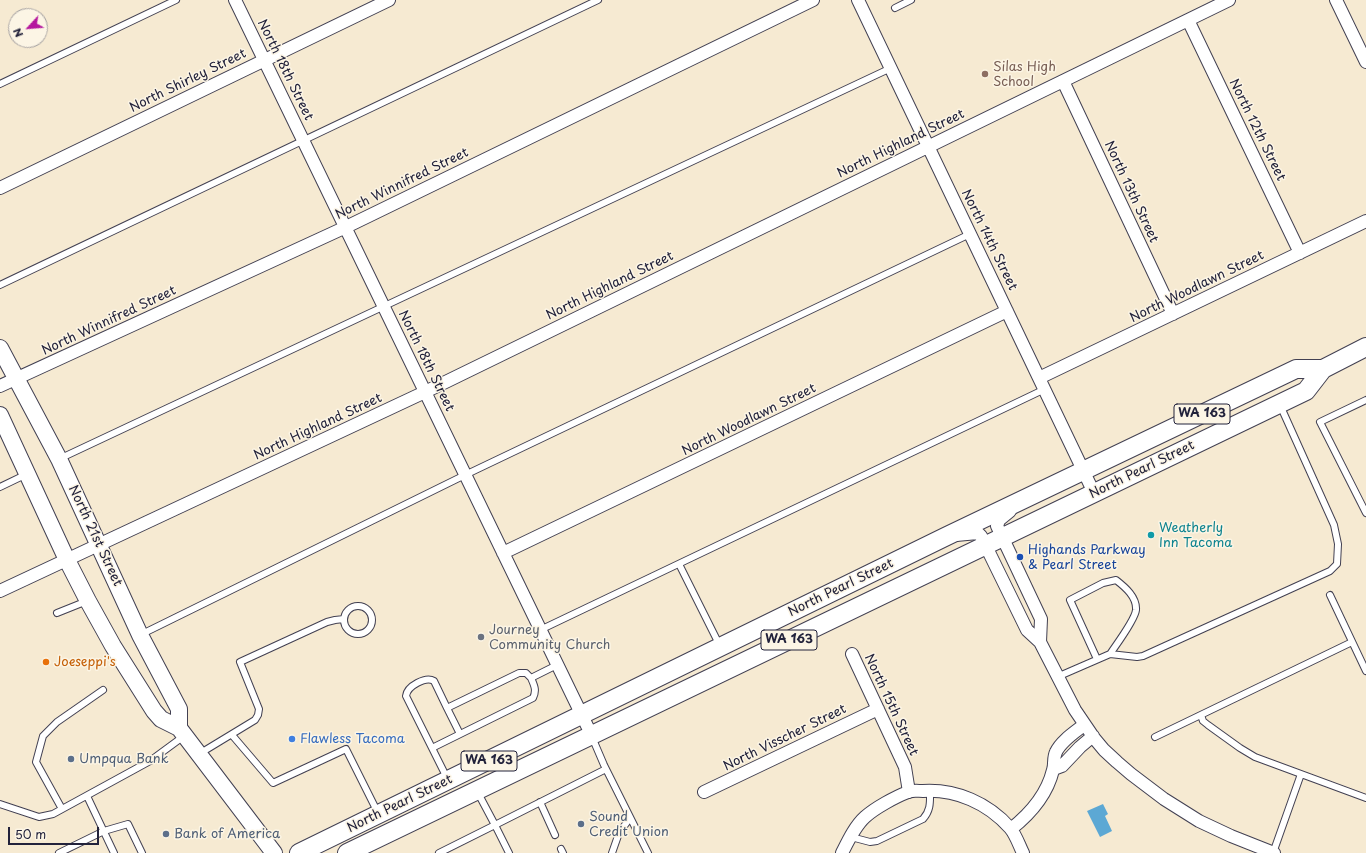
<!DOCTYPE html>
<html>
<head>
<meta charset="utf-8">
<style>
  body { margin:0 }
  #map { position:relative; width:1366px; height:853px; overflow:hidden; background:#f6ead2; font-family:"Playpen Sans",sans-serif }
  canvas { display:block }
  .north { position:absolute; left:8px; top:8px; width:40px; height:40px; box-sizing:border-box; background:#fcf5e5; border:1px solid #a5a1a1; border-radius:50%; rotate:244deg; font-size:11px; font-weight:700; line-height:16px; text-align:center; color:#22223b }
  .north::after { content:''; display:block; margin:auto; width:14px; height:18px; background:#b5179e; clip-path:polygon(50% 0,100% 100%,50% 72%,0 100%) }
  .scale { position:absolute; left:8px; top:827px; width:91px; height:18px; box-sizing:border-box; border:2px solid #22223b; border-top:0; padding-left:5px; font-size:12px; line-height:14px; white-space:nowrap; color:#22223b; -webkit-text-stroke:3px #fcf5e5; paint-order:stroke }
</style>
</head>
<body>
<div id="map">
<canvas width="1366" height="853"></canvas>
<div class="north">N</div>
<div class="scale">50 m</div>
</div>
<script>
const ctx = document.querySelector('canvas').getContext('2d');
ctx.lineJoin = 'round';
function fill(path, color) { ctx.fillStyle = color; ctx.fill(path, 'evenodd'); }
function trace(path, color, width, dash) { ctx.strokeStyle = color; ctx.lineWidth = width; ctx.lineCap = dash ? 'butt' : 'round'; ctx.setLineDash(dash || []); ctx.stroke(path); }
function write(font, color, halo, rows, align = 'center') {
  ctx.font = font + ' "Playpen Sans",sans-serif'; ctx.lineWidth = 3; ctx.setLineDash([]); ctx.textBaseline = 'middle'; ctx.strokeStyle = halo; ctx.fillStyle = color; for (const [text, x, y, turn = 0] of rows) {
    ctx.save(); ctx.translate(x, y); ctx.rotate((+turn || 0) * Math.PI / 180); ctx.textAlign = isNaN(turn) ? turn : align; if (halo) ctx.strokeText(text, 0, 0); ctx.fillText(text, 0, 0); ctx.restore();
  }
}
fill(new Path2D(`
  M1103 804 1108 814 1105 816 1112 831 1100 837 1087 811Z`), '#5ca8d4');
const service = new Path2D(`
  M895 8 911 0
  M0 84 176 0
  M0 285 598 0
  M1366 400 1320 422 1366 513
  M59 459 891 68
  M0 487 27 474
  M679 564 720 646
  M1330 595 1366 671
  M344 620a14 14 0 1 1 28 0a14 14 0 1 1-28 0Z
  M57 613 87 601
  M540 630 1045 389
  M140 635 465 475 970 234
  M1097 659 1070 600 1103 583 1116 580C1125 587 1137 597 1136 610 1135 620 1116 645 1110 654
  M1057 677 1110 654 1137 657 1143 656 1330 571 1337 564 1338 544 1334 525 1280 405
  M447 708 460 734
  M1201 715 1203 721 1208 725 1240 748 1255 757 1366 798
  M232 735 273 783 346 749 378 813
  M592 737 604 765 648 853
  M1155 737 1352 642
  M432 748 533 698C537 690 534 685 531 678
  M199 754 255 720 258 715 259 709 240 662 327 622 335 620 344 619
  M447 778 406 696C407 686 426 676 434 681L447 708 519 673H526L531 678 557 665
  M478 793 495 825 606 769
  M87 796 114 853
  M540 802 555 835
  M0 804 39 817 53 814 150 761 184 736
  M62 809 36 762 43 736 57 722 103 690
  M851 837 870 842 877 841 923 819C931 810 930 802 930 791
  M561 849 563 853
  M59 853 104 831 128 824 142 853
  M439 853 495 825 509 853
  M612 853 619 833 630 818
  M1273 853 1301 774`);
const minor = new Path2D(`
  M235 0 591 734
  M858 0 1094 493
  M1336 0 1366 62
  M1188 20 1300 253
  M1063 81 1173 314
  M0 188 389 0
  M1039 378 1366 221
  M0 386 346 227 813 0
  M1010 511 999 520 997 526 1041 619 1040 642
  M956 535 978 533 981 536 1027 630 1040 642 1075 710 1094 738 1104 750 1117 762 1131 774 1164 799 1199 821 1231 836 1274 853
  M503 553 1007 311
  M0 591 425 392 1229 0
  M852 654 905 767 909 792
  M1054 769 1062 766 1080 747 1093 736
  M704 792 878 709
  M1011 829C1030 814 1047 795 1053 770 1055 764 1053 758 1056 752 1061 741 1075 732 1084 725
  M842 853C848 841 855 826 865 817 875 808 895 797 908 792 912 790 918 791 923 791 956 789 988 803 1010 828 1016 835 1019 845 1023 853`);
const secondary = new Path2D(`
  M0 348 59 459 140 635 179 709V728
  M0 415 67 560 88 601 113 646 154 711 161 719 179 728 274 853`);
const primary = new Path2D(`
  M299 853 947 536 1296 369H1323L1366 347
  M347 853 1306 391 1323 369`);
trace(service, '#424052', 8);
trace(minor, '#424052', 14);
trace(secondary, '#424052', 18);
trace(primary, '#424052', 20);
trace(service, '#fff', 6);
trace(minor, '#fff', 12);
trace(secondary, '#fff', 16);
trace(primary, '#fff', 18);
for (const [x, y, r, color] of [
  [985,74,4,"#8d6e63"],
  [1151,535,4,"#0f9aa8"],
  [1020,557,4,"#1a4fb4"],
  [481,637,4,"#6b7280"],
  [46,662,4,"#e8710a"],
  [292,739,4,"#3f7fe0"],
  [71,759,4,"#5c6f8a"],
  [581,824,4,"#5c6f8a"],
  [166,834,4,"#5c6f8a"]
]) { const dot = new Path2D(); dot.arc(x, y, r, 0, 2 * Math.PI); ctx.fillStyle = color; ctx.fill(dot); trace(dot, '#fcf5e5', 1.5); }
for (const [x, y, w] of [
  [1202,414,56],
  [789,640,56],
  [489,761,56]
]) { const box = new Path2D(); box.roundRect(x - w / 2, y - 10, w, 20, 3); ctx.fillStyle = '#fcf5e5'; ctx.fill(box); trace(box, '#22223b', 1); }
write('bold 12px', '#22223b', null, [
  ["WA 163",1202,414],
  ["WA 163",789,640],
  ["WA 163",489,761]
]);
write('13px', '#785e54', '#fcf5e5', [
  ["Silas High",993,67],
  ["School",993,82]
], 'left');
write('13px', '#22223b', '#fcf5e5', [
  ["North 18th Street",285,70,64],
  ["North Shirley Street",188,81,-26],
  ["North 12th Street",1257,130,64],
  ["North Highland Street",901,144,-26],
  ["North Winnifred Street",402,184,-26],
  ["North 13th Street",1131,192,65],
  ["North 14th Street",989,240,64],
  ["North Highland Street",610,286,-26],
  ["North Woodlawn Street",1197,287,-26],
  ["North Winnifred Street",109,321,-25],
  ["North 18th Street",426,361,64],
  ["North Woodlawn Street",749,420,-26],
  ["North Highland Street",318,427,-25],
  ["North Pearl Street",1142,470,-26],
  ["North 21st Street",95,536,65],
  ["North Pearl Street",841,588,-26],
  ["North 15th Street",891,705,65],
  ["North Visscher Street",785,738,-26],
  ["North Pearl Street",400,804,-26]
]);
write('13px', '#0d838f', '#fcf5e5', [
  ["Weatherly",1159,528],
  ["Inn Tacoma",1159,543]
], 'left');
write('13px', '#164399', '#fcf5e5', [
  ["Highands Parkway",1028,550],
  ["& Pearl Street",1028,565]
], 'left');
write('13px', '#5b616d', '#fcf5e5', [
  ["Journey",489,630],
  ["Community Church",489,645]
], 'left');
write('13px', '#c56008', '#fcf5e5', [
  ["Joeseppi's",54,662]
], 'left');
write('13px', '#366cbe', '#fcf5e5', [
  ["Flawless Tacoma",300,739]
], 'left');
write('13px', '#4e5e75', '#fcf5e5', [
  ["Umpqua Bank",79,759],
  ["Sound",589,817],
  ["Credit Union",589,832],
  ["Bank of America",174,834]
], 'left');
</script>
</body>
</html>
